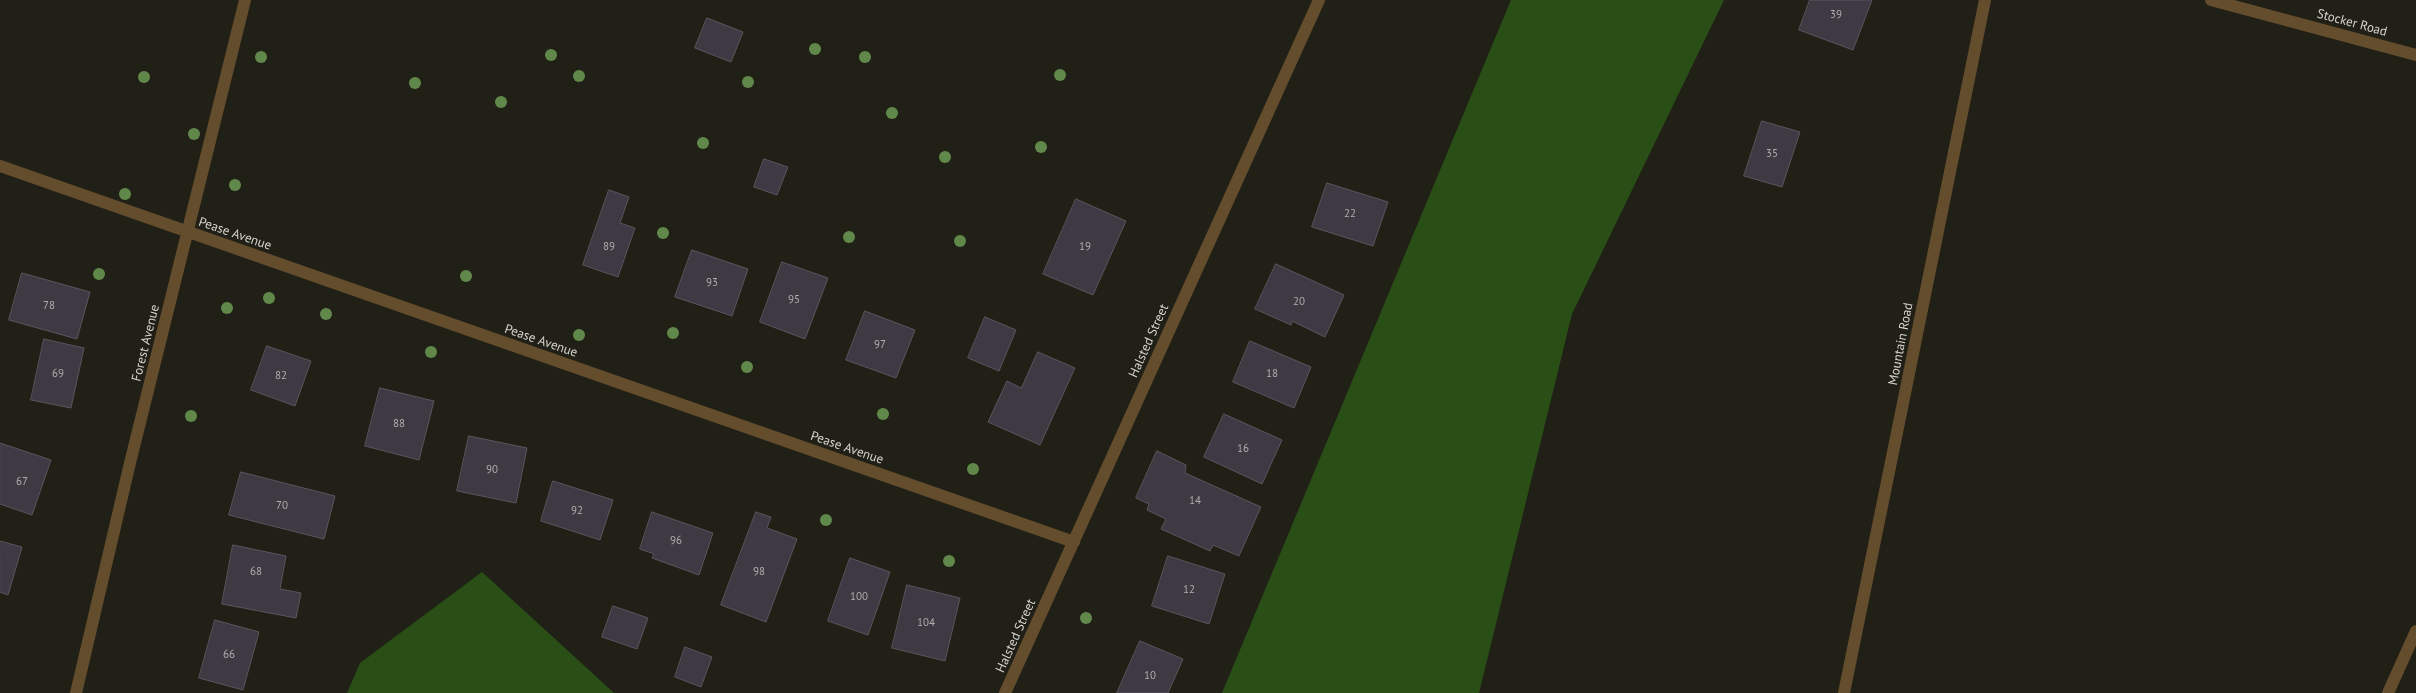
<!DOCTYPE html>
<html>
<head>
<meta charset="utf-8">
<style>
  body { margin:0 }
  canvas { display:block; background:#212017 }
</style>
</head>
<body>
<canvas width="2416" height="693"></canvas>
<script>
const ctx = document.querySelector('canvas').getContext('2d');
ctx.lineJoin = 'round';
function fill(path, color) { ctx.fillStyle = color; ctx.fill(path, 'evenodd'); }
function trace(path, color, width, dash) { ctx.strokeStyle = color; ctx.lineWidth = width; ctx.lineCap = dash ? 'butt' : 'round'; ctx.setLineDash(dash || []); ctx.stroke(path); }
function write(font, color, halo, rows, align = 'center') {
  ctx.font = font + ' "PT Sans",sans-serif'; ctx.lineWidth = 3.5; ctx.setLineDash([]); ctx.textBaseline = 'middle'; ctx.strokeStyle = halo; ctx.fillStyle = color; for (const [text, x, y, turn = 0] of rows) {
    ctx.save(); ctx.translate(x, y); ctx.rotate((+turn || 0) * Math.PI / 180); ctx.textAlign = isNaN(turn) ? turn : align; if (halo) ctx.strokeText(text, 0, 0); ctx.fillText(text, 0, 0); ctx.restore();
  }
}
fill(new Path2D(`
  M1511 0H1724L1572 314 1479 693H1222Z
  M482 572 614 693H347L360 663Z`), '#294f16');
const building = new Path2D(`
  M1810 0H1872L1853 50 1799 30Z
  M707 18 743 32 731 62 695 48Z
  M1762 121 1800 132 1782 187 1744 176Z
  M764 159 788 167 777 195 754 187Z
  M1327 183 1388 202 1373 246 1312 227Z
  M609 190 629 197 620 223 635 228 618 277 583 265Z
  M1076 199 1126 221 1093 295 1043 274Z
  M692 250 748 269 732 316 675 297Z
  M782 262 828 278 805 339 760 322Z
  M1276 264 1344 295 1325 337 1292 321 1291 325 1255 309Z
  M22 273 90 292 77 339 9 320Z
  M865 311 915 330 896 378 846 360Z
  M985 317 1016 330 999 371 968 358Z
  M44 339 84 348 71 408 31 400Z
  M1250 341 1311 367 1294 408 1233 382Z
  M267 346 311 361 295 406 251 390Z
  M1038 352 1075 368 1040 445 988 422 1007 381 1021 388Z
  M380 388 434 401 419 460 365 446Z
  M1224 414 1282 440 1262 484 1204 457Z
  M469 436 527 448 516 503 457 491Z
  M0 443 51 460 32 515 0 504Z
  M1157 451 1186 465 1185 473 1261 507 1239 556 1213 545 1210 551 1161 529 1166 519 1147 510 1149 504 1136 498Z
  M241 472 335 496 324 539 229 515Z
  M553 481 613 500 600 540 541 521Z
  M652 512 713 533 699 575 652 558 654 554 640 549Z
  M756 512 771 517 767 528 797 539 766 622 721 605Z
  M0 541 22 547 8 595 0 592Z
  M233 545 286 556 280 589 301 593 296 618 222 604Z
  M1168 556 1225 574 1209 624 1152 606Z
  M850 558 890 572 868 635 828 621Z
  M907 585 960 598 945 661 892 648Z
  M613 606 648 618 637 649 602 637Z
  M215 620 259 632 243 690 199 678Z
  M1140 641 1183 659 1168 693H1117Z
  M685 647 712 657 701 687 675 677Z`);
fill(building, '#3d3a43');
trace(building, '#58555e', 1);
trace(new Path2D(`
  M2211 0 2416 55
  M0 166 1074 542
  M76 693 130 463 245 0
  M1005 693 1319 0
  M1844 693 1985 0
  M2388 693 2416 631`), '#644d2d', 12);
ctx.fillStyle = '#61884b';
for (const [x, y] of [
  [815,49],
  [551,55],
  [261,57],
  [865,57],
  [1060,75],
  [579,76],
  [144,77],
  [748,82],
  [415,83],
  [501,102],
  [892,113],
  [194,134],
  [703,143],
  [1041,147],
  [945,157],
  [235,185],
  [125,194],
  [663,233],
  [849,237],
  [960,241],
  [99,274],
  [466,276],
  [269,298],
  [227,308],
  [326,314],
  [673,333],
  [579,335],
  [431,352],
  [747,367],
  [883,414],
  [191,416],
  [973,469],
  [826,520],
  [949,561],
  [1086,618]
]) { ctx.beginPath(); ctx.arc(x, y, 6, 0, 2 * Math.PI); ctx.fill(); }
write('11px', '#afaeab', null, [
  ["39",1836,15],
  ["35",1772,154],
  ["22",1350,214],
  ["89",609,247],
  ["19",1085,247],
  ["93",712,283],
  ["95",794,300],
  ["20",1299,302],
  ["78",49,306],
  ["97",880,345],
  ["69",58,374],
  ["18",1272,374],
  ["82",281,376],
  ["88",399,424],
  ["16",1243,449],
  ["90",492,470],
  ["67",22,482],
  ["14",1195,501],
  ["70",282,506],
  ["92",577,511],
  ["96",676,541],
  ["68",256,572],
  ["98",759,572],
  ["12",1189,590],
  ["100",859,597],
  ["104",926,623],
  ["66",229,655],
  ["10",1150,676]
]);
write('13px', '#d5d4ce', '#212017', [
  ["Stocker Road",2352,23,15],
  ["Pease Avenue",235,234,19],
  ["Pease Avenue",541,341,19],
  ["Halsted Street",1149,341,-66],
  ["Forest Avenue",146,343,-76],
  ["Mountain Road",1901,344,-79],
  ["Pease Avenue",847,448,19],
  ["Halsted Street",1016,636,-66]
]);
</script>
</body>
</html>
